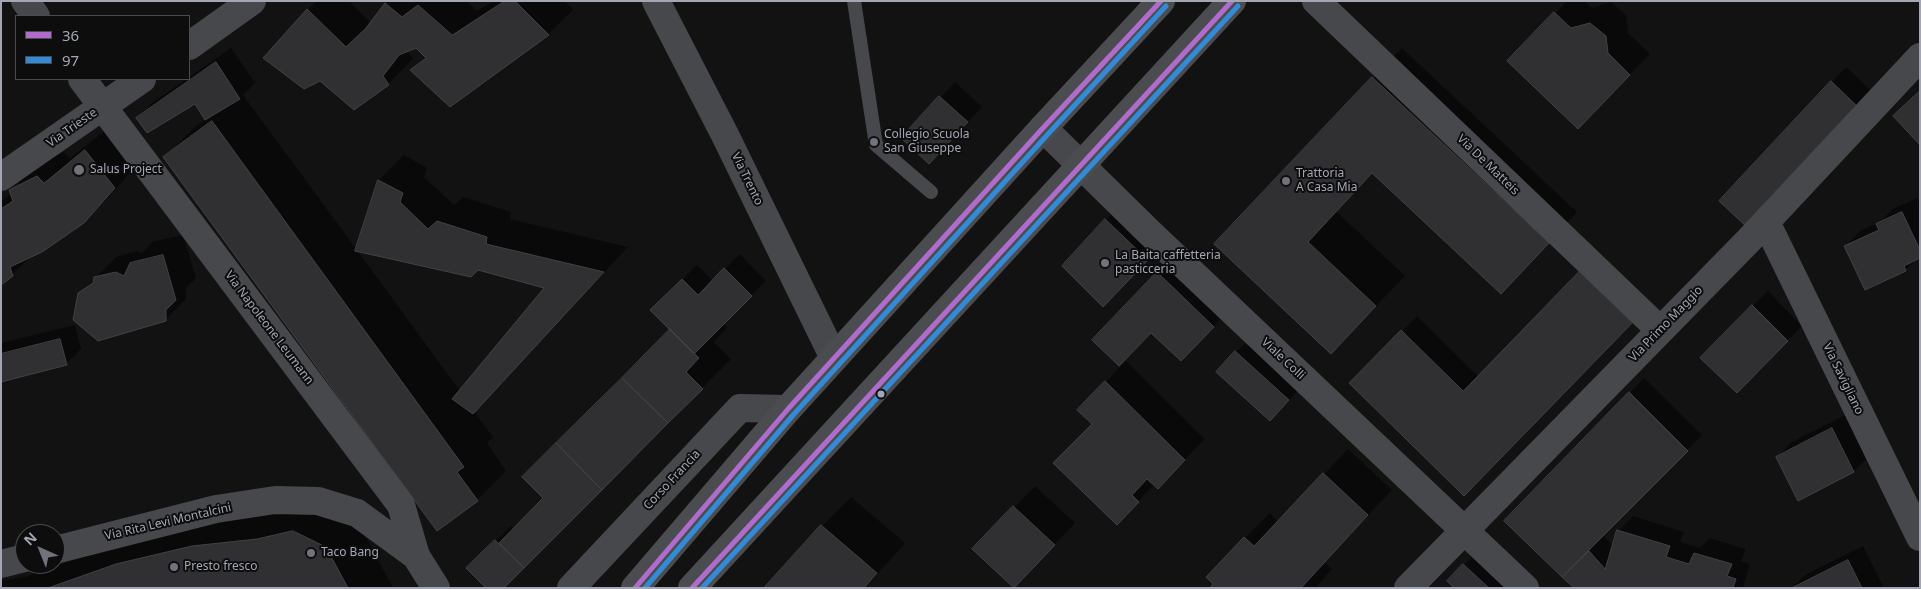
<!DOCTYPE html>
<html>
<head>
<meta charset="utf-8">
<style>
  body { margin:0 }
  #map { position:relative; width:1921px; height:589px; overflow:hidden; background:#121212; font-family:"Noto Sans",sans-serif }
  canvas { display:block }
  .frame { position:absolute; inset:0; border:2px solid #a3a7b3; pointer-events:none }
  .legend { position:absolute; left:15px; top:15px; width:175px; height:65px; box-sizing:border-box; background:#0d0d0e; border:1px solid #494b50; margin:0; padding:6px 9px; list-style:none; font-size:15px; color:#a3a7b3 }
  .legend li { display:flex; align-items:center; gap:10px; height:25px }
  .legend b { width:25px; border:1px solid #494b50 }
  .north { position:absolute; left:15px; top:524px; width:50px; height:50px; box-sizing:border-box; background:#0d0d0e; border:1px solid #494b50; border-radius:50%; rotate:316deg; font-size:14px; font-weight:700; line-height:20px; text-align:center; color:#a3a7b3 }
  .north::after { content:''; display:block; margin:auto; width:18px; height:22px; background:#70737b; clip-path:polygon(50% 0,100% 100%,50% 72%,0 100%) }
</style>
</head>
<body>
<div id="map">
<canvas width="1921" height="589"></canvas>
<div class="frame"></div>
<ul class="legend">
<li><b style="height:6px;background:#b06ccc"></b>36</li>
<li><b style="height:6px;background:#338bd7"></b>97</li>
</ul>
<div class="north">N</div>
</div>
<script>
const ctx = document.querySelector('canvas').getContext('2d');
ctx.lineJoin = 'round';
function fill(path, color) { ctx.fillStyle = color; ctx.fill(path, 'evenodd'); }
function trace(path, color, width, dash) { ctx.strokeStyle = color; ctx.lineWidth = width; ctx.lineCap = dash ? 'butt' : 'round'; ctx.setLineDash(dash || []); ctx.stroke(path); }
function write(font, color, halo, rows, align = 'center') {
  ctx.font = font + ' "Noto Sans",sans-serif'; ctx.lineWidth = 4; ctx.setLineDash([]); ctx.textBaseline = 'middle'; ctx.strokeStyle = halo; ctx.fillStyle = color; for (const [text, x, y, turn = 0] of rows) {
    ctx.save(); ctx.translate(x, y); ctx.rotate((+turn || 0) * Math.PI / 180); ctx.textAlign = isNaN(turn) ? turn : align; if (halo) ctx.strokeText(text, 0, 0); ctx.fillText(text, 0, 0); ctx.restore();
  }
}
fill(new Path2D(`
  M316 1H349L371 23 388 1H467L477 11 493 1H565L573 10 548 34 450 106 411 70 426 56 416 46 407 50 413 59 388 84 320 79 265 58Z
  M1567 1H1585L1592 8 1611 2 1626 15 1628 33 1650 54 1599 106 1509 61Z
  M231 48 255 83 243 95 357 250 379 180 404 155 427 168 424 177 454 205 463 197 511 212 510 219 628 247 474 411 493 437 487 443 506 471 477 500 165 157 195 127 206 119 196 102 138 118 152 103ZM357 250 478 269 547 287 460 391Z
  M1402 48 1577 212 1530 263 1373 172 1336 211 1405 276 1331 353 1216 244Z
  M1846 67 1874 93 1764 212 1832 82Z
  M955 82 982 107 944 147 903 138Z
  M111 126 139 162 109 197 83 222 33 255 1 284V201L12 194 11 191 36 166 63 152 70 158Z
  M1917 198 1920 204V257L1905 270 1846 246 1860 231 1880 222 1893 209Z
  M1121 205 1162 244 1118 290 1106 220Z
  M183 235 196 278 186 288V299L165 320 79 294 116 257 137 251 141 254 152 242Z
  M1179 253 1234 305 1202 339 1158 273Z
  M740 254 766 281 723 323 727 328 714 342 731 359 502 588 468 568 511 526 514 529 545 498 672 329 652 310 697 265 713 281Z
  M1768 291 1802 326 1737 392 1702 358Z
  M1417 316 1479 377 1464 494 1351 383Z
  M75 325 81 349 66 364 1 381V343Z
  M1251 337 1303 385 1285 404 1236 352Z
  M1126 361 1205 439 1158 487 1155 484 1117 523 1093 424 1079 410Z
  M1644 378 1702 435 1603 535 1613 546 1618 531 1633 516 1684 532 1680 542 1700 548 1710 538 1746 549 1741 561 1750 564 1743 588H1575L1506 521Z
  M1847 414 1869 457 1854 471 1777 457 1792 442Z
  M1348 449 1392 490 1324 562 1332 569 1315 588H1211L1215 584 1208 577 1245 538 1270 513 1279 522Z
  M1035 486 1075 523 1034 566 974 549Z
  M851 497 905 543 865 588H766L822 526Z
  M323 502 356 518 393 588H1V581L25 577 146 535Z
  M1863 546 1884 588H1792L1805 575Z
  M1479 550 1521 588H1456L1464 565Z`), '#0007');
const building = new Path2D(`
  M505 1H515L549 35 450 107 410 70 426 58 416 48 399 55 383 76 389 85 354 110 320 81 304 89 263 58 307 9 346 47 366 28 385 3 402 17 418 5 452 35Z
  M1554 12 1571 28 1590 23 1606 36 1608 53 1630 75 1578 129 1507 61Z
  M216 62 240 99 205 120 195 104 147 133 136 118Z
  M1372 77 1549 243 1501 294 1372 173 1308 242 1376 306 1331 354 1214 244Z
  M1831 81 1860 109 1749 229 1719 201Z
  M1920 91V145L1893 116Z
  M939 96 968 122 929 164 901 138Z
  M212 121 464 467 457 472 478 501 437 531 163 157Z
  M85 150 115 188 84 223 42 252 10 267 13 276 1 285V209L13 201 9 190 37 176 44 183Z
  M378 180 403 193 400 202 428 229 437 221 487 237 486 244 604 272 473 414 452 399 544 288 478 270 471 277 355 251Z
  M1902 212 1920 250V258L1904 266 1906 271 1865 290 1844 246 1879 230 1876 224Z
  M1105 219 1148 260 1103 307 1062 266Z
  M163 255 176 300 166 310V321L98 341 73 320 78 293 93 283 94 277 116 272 124 276 130 263Z
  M724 268 752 296 694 354 650 310 682 279 698 295Z
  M1583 268 1636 319 1464 496 1349 383 1401 330 1463 391Z
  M1157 272 1214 327 1181 361 1151 333 1119 366 1092 340Z
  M1752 305 1788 341 1737 393 1700 358Z
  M670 329 699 358 686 372 703 389 668 423 622 378Z
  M60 339 67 365 1 382V354Z
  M1235 351 1289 400 1270 421 1216 372Z
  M622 378 668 423 602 490 556 443Z
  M1105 381 1185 460 1158 489 1147 479 1132 495 1139 502 1117 525 1053 463 1092 424 1077 410Z
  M1629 392 1688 451 1562 577 1504 521Z
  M1832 428 1854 472 1798 501 1776 457Z
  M556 443 602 490 524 568 499 543 543 498 522 477Z
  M1323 473 1368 515 1301 588H1210L1213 584 1206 577 1244 537 1254 546Z
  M1013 506 1055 545 1014 588 972 549Z
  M821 525 877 573 864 588H764Z
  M1617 530 1670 546 1666 557 1689 564 1694 553 1732 564 1727 576 1736 579 1733 588H1574L1562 577 1589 551 1605 569Z
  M293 531 326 547 348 588H48L116 564 192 546 257 539Z
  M495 540 524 568 504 588H486L466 568Z
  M1848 560 1862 588H1792Z
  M1463 564 1489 588H1454L1447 581Z`);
fill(building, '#303032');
trace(building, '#424246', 1);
trace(new Path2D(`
  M854 1 876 145 931 192`), '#47484b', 14);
trace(new Path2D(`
  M25 1 36 16
  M656 1 725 135 834 358
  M1316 1 1660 330
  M189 46 252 1
  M82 79 401 505 416 556 436 588
  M1 177 142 79
  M1766 222 1920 537
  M1464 531 1749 240 1920 57
  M55 550 216 509 275 500 318 501 357 513 416 556
  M1 564 25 558
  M571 588 740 408 788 409`), '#47484b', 28);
trace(new Path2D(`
  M1043 128 1150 233 1525 588
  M1408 588 1464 531`), '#47484b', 28);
trace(new Path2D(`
  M635 588 788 409 1043 128 1161 1
  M692 588 1232 1`), '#4b4c4f', 28);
trace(new Path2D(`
  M635 588 788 409 1043 128 1161 1
  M692 588 1232 1`), '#b06ccc', 5);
trace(new Path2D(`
  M645 588 794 414 1049 133 1166 6
  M702 588 1238 6`), '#338bd7', 5);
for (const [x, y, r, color] of [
  [874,142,5,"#70737b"],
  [79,170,6,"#70737b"],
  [1286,181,5,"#70737b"],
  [1105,263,5,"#70737b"],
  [881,394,4.5,"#a3a7b3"],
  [311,553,5,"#70737b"],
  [174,567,5,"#70737b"]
]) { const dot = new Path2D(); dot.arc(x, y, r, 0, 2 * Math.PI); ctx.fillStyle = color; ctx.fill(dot); trace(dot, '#0d0d0e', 2); }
write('12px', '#a3a7b3', '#0d0d0e', [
  ["Via Trieste",72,128,-35],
  ["Via De Matteis",1488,165,44],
  ["Via Trento",747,179,64],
  ["Via Primo Maggio",1666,324,-46],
  ["Via Napoleone Leumann",269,328,53],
  ["Viale Colli",1283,359,43],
  ["Via Savigliano",1843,379,64],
  ["Corso Francia",672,480,-47],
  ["Via Rita Levi Montalcini",168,522,-13]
]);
write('12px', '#a3a7b3', '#0d0d0e', [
  ["Collegio Scuola",884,135],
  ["San Giuseppe",884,149],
  ["Salus Project",90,170],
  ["Trattoria",1296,174],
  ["A Casa Mia",1296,188],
  ["La Baita caffetteria",1115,256],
  ["pasticceria",1115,270],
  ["Taco Bang",321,553],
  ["Presto fresco",184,567]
], 'left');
</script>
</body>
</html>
